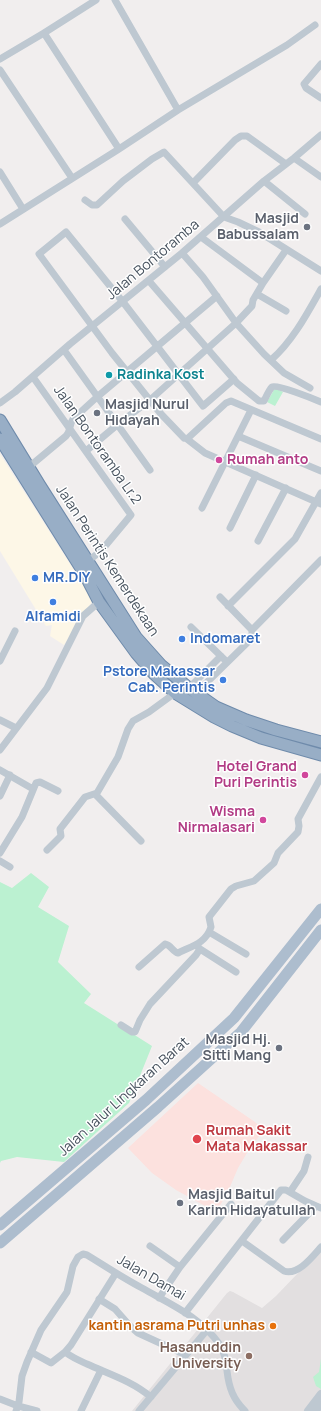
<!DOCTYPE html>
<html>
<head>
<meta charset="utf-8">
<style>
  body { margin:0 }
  canvas { display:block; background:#f1eeee }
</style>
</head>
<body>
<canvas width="321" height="1411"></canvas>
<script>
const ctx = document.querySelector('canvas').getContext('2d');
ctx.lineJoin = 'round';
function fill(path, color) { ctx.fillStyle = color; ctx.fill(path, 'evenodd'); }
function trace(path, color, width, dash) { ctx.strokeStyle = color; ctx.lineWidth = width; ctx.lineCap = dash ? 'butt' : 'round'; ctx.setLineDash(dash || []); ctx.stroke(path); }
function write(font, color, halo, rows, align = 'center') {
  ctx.font = font + ' Manrope,sans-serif'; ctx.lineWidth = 3; ctx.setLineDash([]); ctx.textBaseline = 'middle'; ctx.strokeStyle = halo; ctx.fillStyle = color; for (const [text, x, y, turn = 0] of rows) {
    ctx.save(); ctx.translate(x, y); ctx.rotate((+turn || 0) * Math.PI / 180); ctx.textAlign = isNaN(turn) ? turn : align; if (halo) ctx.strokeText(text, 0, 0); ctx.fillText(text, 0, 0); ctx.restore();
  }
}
fill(new Path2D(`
  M0 454 93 600 64 645 50 636 52 625 46 626 0 551Z`), '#fdf7e7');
fill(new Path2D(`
  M321 1249V1411H132L227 1293 230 1291 233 1292 262 1308 276 1296Z`), '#e2dfe0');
fill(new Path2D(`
  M198 1083 255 1122 264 1130 250 1148 238 1168 227 1194 216 1212 176 1190 152 1173 128 1148Z`), '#fce1de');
fill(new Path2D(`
  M275 388 283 392 275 406 267 402Z
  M31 873 49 887 38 907 69 926 58 962 91 994 84 1003 152 1046 129 1103 64 1162 17 1157 1 1161 0 1163V882L12 888Z
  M321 1359V1389L316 1386 313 1377 319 1372Z`), '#bbf1d1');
const trunk = new Path2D(`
  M0 420 39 484 136 637 161 665 189 688 216 707 246 720 276 730 321 742
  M0 439 84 573 99 602 136 653 154 674 175 693 214 717 232 726 261 738 321 755`);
trace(trunk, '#6f8bab', 13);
trace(new Path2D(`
  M115 0 178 110
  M44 33 119 149
  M0 59 44 33 96 0
  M321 64 304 84 306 88 321 98
  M0 70 72 178
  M294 158 321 177
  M0 172 23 209
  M264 181 305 214
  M193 183 235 140 241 136H247L286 164
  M85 200 92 205H97L123 181 152 159 164 152 224 217 238 222 259 232 321 271
  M125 219 165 267
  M0 224 119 149 178 110 287 45 315 25
  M201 237 263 283
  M182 253 203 277 236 323 264 354 284 373 310 388
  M149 281 237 383 259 401H264C266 397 269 390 272 387 277 384 314 399 321 402
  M257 294 286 311
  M64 350 150 470
  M271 360C292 342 307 314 321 289
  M33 377 131 515 101 551 88 561
  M0 403 15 392 70 344 182 253 264 181 294 158 321 135
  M238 436 321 471
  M184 438 161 414 112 353 39 254 66 232 123 302 203 406 234 379
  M321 439 231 401 226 403 187 439 205 453 321 504
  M86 451 117 425 150 400 236 323 252 306 253 300 263 283 286 250
  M29 467 66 436C71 431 69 425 73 419L97 397 217 296
  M202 508 251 410
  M230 528 256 475
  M258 541 286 488
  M220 597 252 630
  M228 606 295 539 321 493
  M191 627 227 662
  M0 661 15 631
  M189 688 221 656
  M196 693 248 642 252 636V630L321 560
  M0 720 16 728
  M0 750 47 688 83 616 99 602
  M0 770 33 789
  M95 794 141 841
  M0 796 10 775
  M47 850 61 836 60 829 85 797 97 793 118 757 128 729 133 721 149 712 175 693
  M0 853 22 817 36 783 40 782 58 791
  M0 861 10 867
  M209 932 246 954
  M200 949 236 972
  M139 967 165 944C171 945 173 952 178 953 192 946 206 943 211 927L209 917 231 889 236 886 254 881 274 863 278 853 298 832 299 826 298 819 321 777
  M121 1025 132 1032H135L140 1020 150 1004 196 955 200 949 196 945
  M290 1192 304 1171 308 1157
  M283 1240 316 1206
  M242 1241 284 1271C298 1276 313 1256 321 1247
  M150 1246 180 1267
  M159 1298 180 1267 231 1204
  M99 1299 115 1309 130 1326 138 1333 186 1355
  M185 1313 281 1190H286L305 1201 321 1208
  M31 1352 51 1363 65 1352 71 1345 116 1273
  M65 1352C73 1358 78 1360 87 1364 109 1374 132 1381 151 1397
  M0 1399 18 1406 37 1411
  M16 1411 19 1402 22 1376 27 1362 41 1330 67 1292 73 1266 78 1257 83 1254 87 1255C105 1266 123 1278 142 1288 170 1304 201 1317 220 1345 225 1353 226 1361 227 1371 229 1388 233 1399 245 1411
  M81 1411 101 1370
  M139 1411 207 1330`), '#bec8d1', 7);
trace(new Path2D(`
  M308 1411 321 1394
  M315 1411 321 1404`), '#bec8d1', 8);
trace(new Path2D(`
  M0 1225 146 1100 234 1018 321 909
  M0 1243 158 1107 241 1032 321 930`), '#adbdce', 11);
trace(trunk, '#98aec6', 11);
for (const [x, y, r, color] of [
  [307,227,4,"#6b7280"],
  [109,375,4,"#0f9aa8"],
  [97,413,4,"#6b7280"],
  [219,460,4,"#d1479c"],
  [35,578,4,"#3f7fe0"],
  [53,602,4,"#3f7fe0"],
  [182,639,4,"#3f7fe0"],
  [223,680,4,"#3f7fe0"],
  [305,775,4,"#d1479c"],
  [263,820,4,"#d1479c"],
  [279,1048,4,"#6b7280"],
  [197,1139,5,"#e0444e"],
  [180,1203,4,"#6b7280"],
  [273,1326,4,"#e8710a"],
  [249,1356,4,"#8d6e63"]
]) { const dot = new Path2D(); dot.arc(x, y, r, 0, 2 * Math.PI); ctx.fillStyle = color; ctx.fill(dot); trace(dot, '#fff', 1.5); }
write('bold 14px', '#5b616d', '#fff', [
  ["Masjid",299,219],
  ["Babussalam",299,235],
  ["Masjid Nurul",105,405,"left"],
  ["Hidayah",105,421,"left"],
  ["Masjid Hj.",271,1040],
  ["Sitti Mang",271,1056],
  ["Masjid Baitul",188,1195,"left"],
  ["Karim Hidayatullah",188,1211,"left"]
], 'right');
write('14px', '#46515d', '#fff', [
  ["Jalan Bontoramba",153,260,-40],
  ["Jalan Bontoramba Lr.2",97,445,55],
  ["Jalan Perintis Kemerdekaan",107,561,57],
  ["Jalan Jalur Lingkaran Barat",124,1097,-42],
  ["Jalan Damai",151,1278,30]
]);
write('bold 14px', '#0d838f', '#fff', [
  ["Radinka Kost",117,375]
], 'left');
write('bold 14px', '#b23c85', '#fff', [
  ["Rumah anto",227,460,"left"],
  ["Hotel Grand",297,767],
  ["Puri Perintis",297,783],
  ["Wisma",255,812],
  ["Nirmalasari",255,828]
], 'right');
write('bold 14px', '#366cbe', '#fff', [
  ["MR.DIY",43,578],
  ["Alfamidi",53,617,"center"],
  ["Indomaret",190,639],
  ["Pstore Makassar",215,672,"right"],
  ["Cab. Perintis",215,688,"right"]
], 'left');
write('bold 14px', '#be3a42', '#fff', [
  ["Rumah Sakit",206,1131],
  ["Mata Makassar",206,1147]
], 'left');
write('bold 14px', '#c56008', '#fff', [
  ["kantin asrama Putri unhas",265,1326]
], 'right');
write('bold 14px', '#785e54', '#fff', [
  ["Hasanuddin",241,1348],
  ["University",241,1364]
], 'right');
</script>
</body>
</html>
